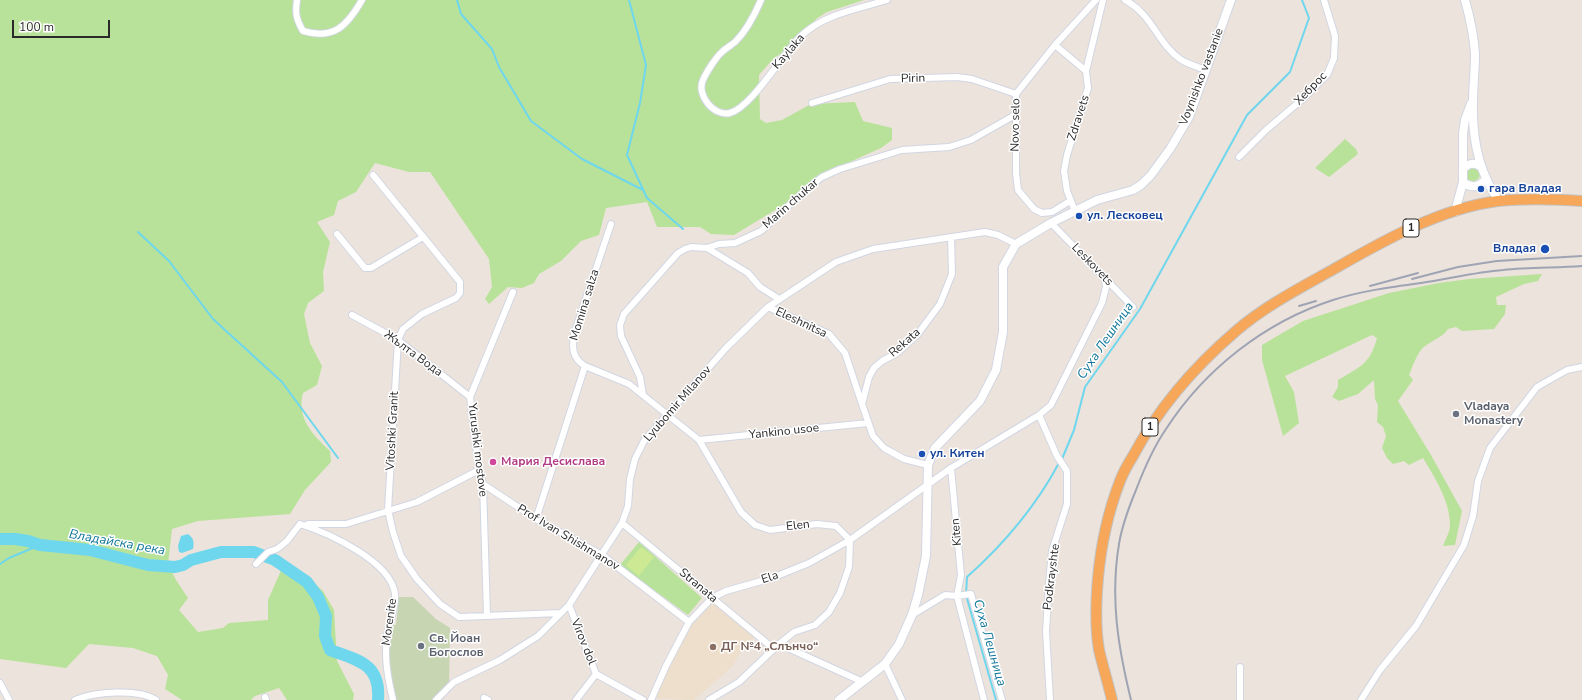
<!DOCTYPE html>
<html>
<head>
<meta charset="utf-8">
<style>
  body { margin:0 }
  #map { position:relative; width:1582px; height:700px; overflow:hidden; background:#ece3dc; font-family:"Nunito Sans",sans-serif }
  canvas { display:block }
  .scale { position:absolute; left:12px; top:20px; width:98px; height:18px; box-sizing:border-box; border:2px solid #2a2a2a; border-top:0; padding-left:5px; font-size:12px; line-height:14px; white-space:nowrap; color:#2a2a2a; -webkit-text-stroke:3px #fff; paint-order:stroke }
</style>
</head>
<body>
<div id="map">
<canvas width="1582" height="700"></canvas>
<div class="scale">100 m</div>
</div>
<script>
const ctx = document.querySelector('canvas').getContext('2d');
ctx.lineJoin = 'round';
function fill(path, color) { ctx.fillStyle = color; ctx.fill(path, 'evenodd'); }
function trace(path, color, width, dash) { ctx.strokeStyle = color; ctx.lineWidth = width; ctx.lineCap = dash ? 'butt' : 'round'; ctx.setLineDash(dash || []); ctx.stroke(path); }
function write(font, color, halo, rows, align = 'center') {
  ctx.font = font + ' "Nunito Sans",sans-serif'; ctx.lineWidth = 3; ctx.setLineDash([]); ctx.textBaseline = 'middle'; ctx.strokeStyle = halo; ctx.fillStyle = color; for (const [text, x, y, turn = 0] of rows) {
    ctx.save(); ctx.translate(x, y); ctx.rotate((+turn || 0) * Math.PI / 180); ctx.textAlign = isNaN(turn) ? turn : align; if (halo) ctx.strokeText(text, 0, 0); ctx.fillText(text, 0, 0); ctx.restore();
  }
}
fill(new Path2D(`
  M716 603 755 637 738 656 733 666 694 700 658 699 657 695 658 686 691 626 712 604Z`), '#eddfcb');
fill(new Path2D(`
  M0 0H864L827 12 816 19 800 41 774 58 759 75 760 119 766 123 782 120 811 104 855 102 863 121 892 128V140L881 148 823 174 790 201 734 235 711 234 700 227H657L647 202 606 208 599 235 581 241 561 261 539 274 534 283 522 288 508 287 489 304 485 299 492 287 489 259 430 172H409L375 163 356 192 338 201 334 215 317 222 330 242 323 272 324 291 308 303 304 314 310 343 322 366 317 385 303 393C296 418 313 435 330 451L331 462 305 490 290 514 198 521 172 529 168 564 176 580 188 598 179 610 198 632 223 628 229 623 268 620V600L283 566 299 570 323 591 334 610 337 661 354 694 353 700H287L279 688 255 696 251 700H182L165 689 168 675 157 656 133 648 89 644 66 668 0 659Z
  M1345 139 1356 149 1358 154 1329 177 1315 168Z
  M1466 174a7 7 0 1 1 14 0a7 7 0 1 1-14 0Z
  M1542 274 1538 281 1524 284 1496 297 1497 305H1506L1505 314 1494 329 1462 331 1456 327 1448 329C1443 337 1433 340 1425 346 1417 352 1413 366 1409 375L1413 380 1398 401 1431 455 1462 511 1455 545 1443 546C1445 540 1450 532 1450 525 1450 501 1435 478 1423 458L1409 465 1404 461 1393 464 1387 458 1382 448 1386 436 1383 427 1377 422 1378 405 1375 399 1374 380 1358 394 1339 401 1332 397 1338 387V380C1360 367 1370 364 1377 338L1372 335 1285 376 1294 392 1299 423 1283 436 1262 360V345L1303 321 1389 293 1439 283 1469 279Z
  M639 542 702 598 688 615 620 565Z`), '#b8e299');
fill(new Path2D(`
  M399 597H413L436 619 450 628 449 686 436 700H393L388 677 390 625H396Z`), '#c7d5b3');
fill(new Path2D(`
  M641 547 654 557 639 576 626 565Z`), '#cde994');
fill(new Path2D(`
  M188 534C194 539 194 541 193 549L182 553 179 552 178 546 181 536Z`), '#6fd7ed');
trace(new Path2D(`
  M457 0 461 14 492 49 499 67 531 121 582 159 643 190
  M629 0 646 65 640 103 627 155 647 198 683 229
  M138 232 169 261 213 319 282 382 338 458
  M1062 459 1074 430 1085 387 1140 309 1247 115 1290 72 1309 18 1302 0
  M0 564 9 558 40 545
  M996 700 966 595 967 577C1004 544 1036 506 1059 463`), '#6fd7ed', 2);
trace(new Path2D(`
  M0 539H15L28 541 40 545 90 550 148 565 175 567 183 565 191 560 221 552H254L275 560 307 582 318 597 326 616 325 636 330 650C358 660 381 664 378 700`), '#6fd7ed', 12);
const minor = new Path2D(`
  M297 0C295 13 296 19 303 31 334 40 347 26 362 0
  M761 0C755 14 747 30 736 41 732 45 726 48 722 52 716 57 706 73 703 80 696 95 714 117 730 113 752 107 783 53 801 36 824 14 858 9 887 0
  M1125 0C1152 14 1158 44 1180 59 1187 64 1198 67 1206 70
  M1055 45 1086 71
  M812 103 890 79 957 77 972 79 1016 94
  M1239 157 1266 130 1305 97 1327 75 1334 58 1335 36 1324 0
  M373 175 460 282V293L456 298 422 314 403 329 398 340 388 510 393 532 401 556 417 579 440 604 459 617 560 613
  M1070 201 1052 212 1042 213 1034 209 1018 190 1016 173V94L1055 45 1096 0
  M1075 211 1067 191 1064 171 1067 155 1088 88 1086 71 1103 0
  M1051 223 1133 307
  M337 234 365 268H371L423 237
  M707 248 748 273 760 287 779 299
  M768 307 829 334 845 353 862 404
  M352 315 398 340 470 397
  M585 366 629 384 699 440 741 512 755 525 770 530 817 524 836 526 850 540 849 567 840 593 829 612 815 625 794 632 779 644 739 682 709 700
  M643 395 640 377 621 336 620 325 624 314 678 253 685 249 691 247 707 248 719 244 735 243 761 231 808 188 822 177 840 169 902 150 949 147 971 140 1015 115
  M1039 415 1057 456 1067 471V504L1052 551 1049 583 1046 631 1050 700
  M699 440 868 423
  M928 465 904 459 884 448 873 436 862 404 869 377 874 368 882 361 897 353 917 335 940 304 952 274 951 237
  M483 484 536 519 602 555 689 622
  M536 519 585 366C572 358 572 348 574 334L611 224
  M622 523 774 649
  M300 524C328 533 391 561 395 594 396 609 389 622 387 636 384 658 388 679 393 700
  M308 524H346L417 502 479 470
  M256 564 268 552 277 549 287 541 300 524
  M569 605 596 674 643 700
  M912 615 945 595 957 596 961 575 951 468
  M487 616 483 484 479 470 470 397 513 292
  M779 644 863 682
  M885 664 902 700
  M0 683 9 700
  M265 697 266 700
  M484 698 488 700
  M75 700C94 692 138 688 156 700
  M436 700 454 682 500 660 538 636 569 605 622 523 628 506 630 479 635 459 644 441 726 348 768 307 836 262 873 249 985 232 998 235 1016 244
  M576 700 596 674
  M651 700 666 666 689 622 712 598 726 591 772 578 809 563 850 540 951 468 1039 415 1051 405 1102 303 1106 287 1105 278
  M984 700 957 596 971 594 1002 700
  M1240 700V667
  M1361 700 1380 670 1416 626 1464 545 1473 516 1478 481 1490 448 1537 387 1567 370 1582 367`);
const tertiary = new Path2D(`
  M1465 0C1470 18 1474 36 1475 54 1475 71 1473 86 1473 103 1472 137 1479 173 1499 201
  M1463 169C1468 163 1475 162 1481 167
  M1463 182C1471 189 1480 187 1486 179
  M1455 212 1463 182V134L1465 120 1471 104
  M839 700 885 664 899 644 912 615 918 595 926 556 928 465 935 448 980 401 996 370 1003 332V267L1016 244 1051 223 1097 200 1133 190 1141 185 1151 175 1170 149 1189 117 1231 0`);
const trunk = new Path2D(`
  M1112 700C1108 683 1103 667 1099 650 1095 627 1096 601 1098 578 1101 545 1108 512 1120 481 1123 473 1128 464 1133 456 1159 407 1194 367 1236 331 1265 306 1300 288 1334 269 1383 241 1441 208 1498 201 1526 198 1555 199 1582 201`);
trace(minor, '#d1d6e2', 8);
trace(tertiary, '#d1d6e2', 10);
trace(trunk, '#c3c3c3', 12);
trace(minor, '#fff', 6);
trace(tertiary, '#fff', 8);
trace(trunk, '#f6a75a', 10);
trace(new Path2D(`
  M1412 279 1458 267 1497 261 1582 256
  M1370 286 1418 273
  M1299 306 1316 301
  M1131 700C1118 647 1110 598 1119 544 1122 525 1129 507 1136 490 1144 469 1153 448 1166 429 1205 369 1265 322 1333 300 1361 291 1391 287 1421 283 1448 279 1476 272 1503 270 1529 267 1556 268 1582 266`), '#9fa4b4', 2);
for (const [x, y, r, color] of [
  [1481,189,4,"#1a4fb4"],
  [1079,216,4,"#1a4fb4"],
  [1545,249,5,"#1a4fb4"],
  [1456,414,4,"#6b7280"],
  [922,454,4,"#1a4fb4"],
  [493,462,4,"#d1479c"],
  [421,646,4,"#6b7280"],
  [713,647,4,"#8d6e63"]
]) { const dot = new Path2D(); dot.arc(x, y, r, 0, 2 * Math.PI); ctx.fillStyle = color; ctx.fill(dot); trace(dot, '#fff', 1.5); }
for (const [x, y, w] of [
  [1411,228,16],
  [1150,427,16]
]) { const box = new Path2D(); box.roundRect(x - w / 2, y - 9, w, 18, 3); ctx.fillStyle = '#fff'; ctx.fill(box); trace(box, '#2a2a2a', 1); }
write('bold 11px', '#2a2a2a', null, [
  ["1",1411,228],
  ["1",1150,427]
]);
write('12px', '#2a2a2a', '#fff', [
  ["Kaylaka",789,52,-49],
  ["Voynishko vastanie",1202,77,-69],
  ["Pirin",913,79,-2],
  ["Хеброс",1311,89,-46],
  ["Zdravets",1079,118,-72],
  ["Novo selo",1016,125,-89],
  ["Marin chukar",791,204,-41],
  ["Leskovets",1092,265,46],
  ["Momina salza",585,305,-73],
  ["Eleshnitsa",801,323,25],
  ["Rekata",905,343,-41],
  ["Жълта Вода",413,354,36],
  ["Lyubomir Milanov",678,404,-49],
  ["Vitoshki Granit",393,431,-87],
  ["Yankino usoe",784,432,-6],
  ["Yurushki mostove",477,450,83],
  ["Elen",798,526,-7],
  ["Kiten",957,532,-95],
  ["Prof Ivan Shishmanov",568,538,31],
  ["Podkrayshte",1052,577,-83],
  ["Ela",770,578,-18],
  ["Stranata",698,586,40],
  ["Morenite",390,622,-82],
  ["Virov dol",583,642,68]
]);
write('bold 12px', '#164399', '#fff', [
  ["гара Владая",1489,189],
  ["ул. Лесковец",1087,216],
  ["Владая",1536,249,"right"],
  ["ул. Китен",930,454]
], 'left');
write('bold 12px', '#5b616d', '#fff', [
  ["Vladaya",1464,407],
  ["Monastery",1464,421],
  ["Св. Йоан",429,639],
  ["Богослов",429,653]
], 'left');
write('bold 12px', '#b23c85', '#fff', [
  ["Мария Десислава",501,462]
], 'left');
write('bold 12px', '#785e54', '#fff', [
  ["ДГ №4 „Слънчо“",721,647]
], 'left');
write('italic 13px', '#0f7699', '#fff', [
  ["Суха Лешница",1106,341,-56],
  ["Владайска река",117,543,10],
  ["Суха Лешница",989,643,74]
]);
</script>
</body>
</html>
